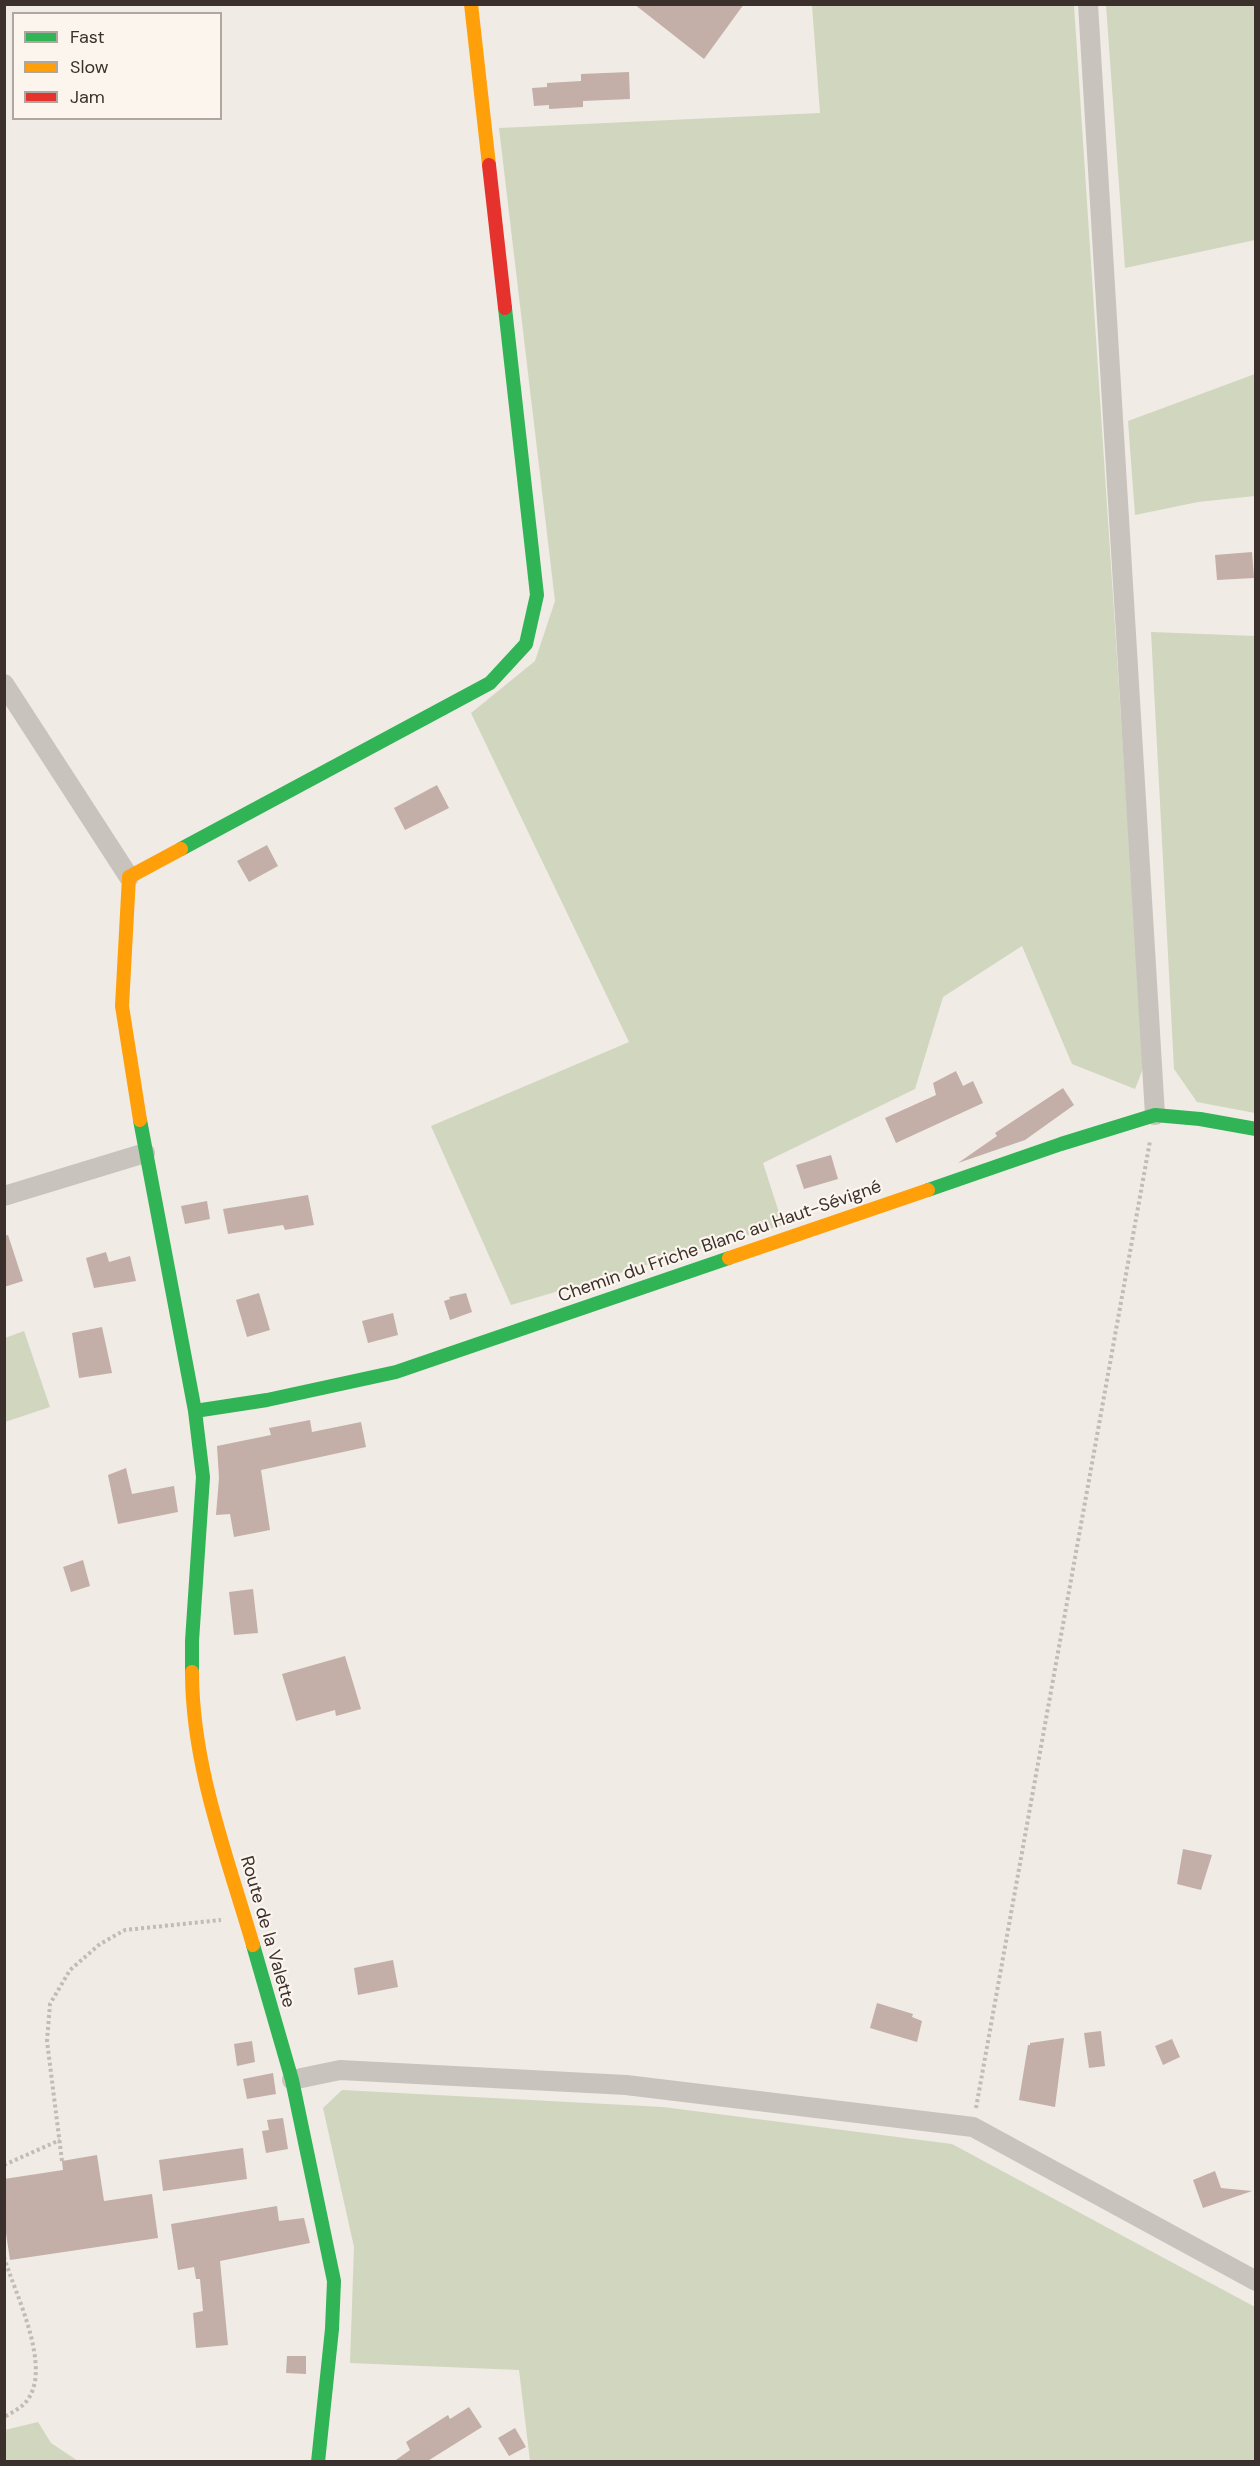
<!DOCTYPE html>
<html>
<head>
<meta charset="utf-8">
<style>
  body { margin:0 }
  #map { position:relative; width:1260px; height:2466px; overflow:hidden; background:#f0ebe5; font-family:"DM Sans",sans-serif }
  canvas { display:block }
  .frame { position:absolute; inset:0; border:6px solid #3b302b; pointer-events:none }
  .legend { position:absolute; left:12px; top:12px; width:210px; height:108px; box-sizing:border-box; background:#fbf5ee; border:2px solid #aea6a0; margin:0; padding:8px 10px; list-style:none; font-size:18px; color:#3b302b }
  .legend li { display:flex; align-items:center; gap:12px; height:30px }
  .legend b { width:30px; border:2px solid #aea6a0 }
</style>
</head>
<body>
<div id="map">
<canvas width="1260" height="2466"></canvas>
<div class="frame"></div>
<ul class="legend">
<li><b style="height:8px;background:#30b455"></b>Fast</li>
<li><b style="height:8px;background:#ff9f0a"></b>Slow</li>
<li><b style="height:8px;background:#e5322d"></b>Jam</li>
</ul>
</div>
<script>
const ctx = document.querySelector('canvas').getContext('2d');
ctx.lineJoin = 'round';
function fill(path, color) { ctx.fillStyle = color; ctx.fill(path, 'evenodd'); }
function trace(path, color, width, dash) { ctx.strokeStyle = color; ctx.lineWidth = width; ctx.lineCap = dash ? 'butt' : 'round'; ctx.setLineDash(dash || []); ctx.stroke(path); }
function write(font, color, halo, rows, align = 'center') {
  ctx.font = font + ' "DM Sans",sans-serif'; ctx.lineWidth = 4.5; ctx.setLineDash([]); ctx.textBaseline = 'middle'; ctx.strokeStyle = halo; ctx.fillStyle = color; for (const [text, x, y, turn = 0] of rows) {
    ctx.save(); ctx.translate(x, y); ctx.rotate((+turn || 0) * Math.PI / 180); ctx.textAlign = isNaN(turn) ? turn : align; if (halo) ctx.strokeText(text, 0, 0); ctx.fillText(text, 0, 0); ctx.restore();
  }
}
fill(new Path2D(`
  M812 5H1074L1144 1066 1135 1089 1072 1064 1022 946 943 997 915 1089 763 1163 783 1225 511 1305 431 1126 629 1042 471 713 535 661 555 601 499 128 820 113Z
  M1106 5H1255V240L1125 268Z
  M1255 374V496L1198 502 1135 515 1128 421Z
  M1151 632 1255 636V1113L1197 1102 1174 1069Z
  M24 1331 50 1407 5 1422V1338Z
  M342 2090 663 2107 952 2144 1255 2307V2461H530L519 2370 350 2363 354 2247 323 2108Z
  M38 2422 51 2443 78 2461H5V2430Z`), '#d1d6bf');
fill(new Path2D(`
  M634 4H744L704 59Z
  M629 72 630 99 583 101V107L549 109V105L534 106 532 88 547 87V83L581 81V74Z
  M1252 552 1254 578 1217 580 1215 555Z
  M437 785 449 808 405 830 394 808Z
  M267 845 278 866 249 882 237 861Z
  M956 1071 963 1086 973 1081 983 1103 896 1143 885 1118 936 1095 933 1083Z
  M1063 1088 1074 1105 1025 1140 958 1163 997 1136 995 1133Z
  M831 1155 838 1179 804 1189 796 1165Z
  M308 1195 314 1225 285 1230 283 1225 228 1234 223 1209Z
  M207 1201 210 1219 185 1224 181 1206Z
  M8 1235 23 1281 4 1287V1236Z
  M106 1252 109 1262 130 1256 136 1281 94 1288 86 1258Z
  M259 1293 270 1330 247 1337 236 1300Z
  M466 1293 472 1312 450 1320 444 1301 450 1299 449 1297Z
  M393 1313 398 1335 368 1343 362 1321Z
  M102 1327 112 1373 79 1378 72 1333Z
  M310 1420 312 1432 361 1422 366 1447 261 1470 270 1530 234 1537 230 1514 216 1515 219 1478 217 1446 271 1435 269 1428Z
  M126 1468 132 1494 174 1486 178 1512 118 1524 108 1475Z
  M83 1560 90 1586 71 1592 63 1567Z
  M253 1589 258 1633 234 1635 229 1592Z
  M345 1656 361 1709 336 1716 335 1710 296 1721 282 1674Z
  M1183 1849 1212 1855 1201 1890 1177 1884Z
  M393 1960 398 1987 358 1995 354 1968Z
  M877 2003 913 2014 912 2017 922 2021 917 2042 870 2028Z
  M1101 2031 1105 2066 1089 2068 1084 2033Z
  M1064 2038 1055 2107 1019 2100 1028 2045H1030V2043Z
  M1172 2039 1180 2057 1163 2065 1155 2046Z
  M252 2041 255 2062 237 2066 234 2044Z
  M273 2073 276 2094 247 2099 243 2079Z
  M283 2118 288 2149 266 2153 262 2131 269 2130 267 2120Z
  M243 2148 247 2179 163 2191 159 2160Z
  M97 2155 104 2201 152 2194 158 2238 10 2260 4 2220V2179L63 2170 62 2161Z
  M1215 2171 1221 2188 1252 2191 1203 2208 1193 2180Z
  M277 2206 279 2221 304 2218 310 2243 220 2261 228 2345 196 2348 193 2313 203 2311 200 2279H196L194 2267 178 2270 171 2224Z
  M287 2356H306V2374L286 2373Z
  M469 2407 482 2427 426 2462H393L410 2450 406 2442 448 2415 450 2419Z
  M515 2428 526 2447 509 2456 498 2438Z`), '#c3afa7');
trace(new Path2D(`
  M976 2108 1150 1141
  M62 2161 47 2041 50 2004 70 1970 100 1944 125 1930 221 1920
  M4 2165 60 2140
  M4 2257C14 2292 56 2372 24 2404 19 2409 11 2413 4 2417`), '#c2bbb6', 4, [3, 3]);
trace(new Path2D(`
  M1088 4 1155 1115
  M4 684 129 877
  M4 1196 145 1153
  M292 2080 340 2070 626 2085 973 2127 1256 2281`), '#c9c3be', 20);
trace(new Path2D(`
  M181 849 490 683 526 644 537 595 505 308
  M140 1120 195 1411 203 1477 192 1641V1672
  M928 1190 1061 1144 1155 1115 1200 1119 1256 1129
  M195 1411 267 1400 396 1372 729 1258
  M253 1945 292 2080 334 2281 332 2329 318 2462`), '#30b455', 14);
trace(new Path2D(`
  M471 4 489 165
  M140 1120 122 1006 129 877 181 849
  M729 1258 928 1190
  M192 1672C192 1766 227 1856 253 1945`), '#ff9f0a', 14);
trace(new Path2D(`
  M489 165 505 308`), '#e5322d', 14);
write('18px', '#3b302b', '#fbf5ee', [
  ["Chemin du Friche Blanc au Haut-Sévigné",720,1242,-19],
  ["Route de la Valette",267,1932,74]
]);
</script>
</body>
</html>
